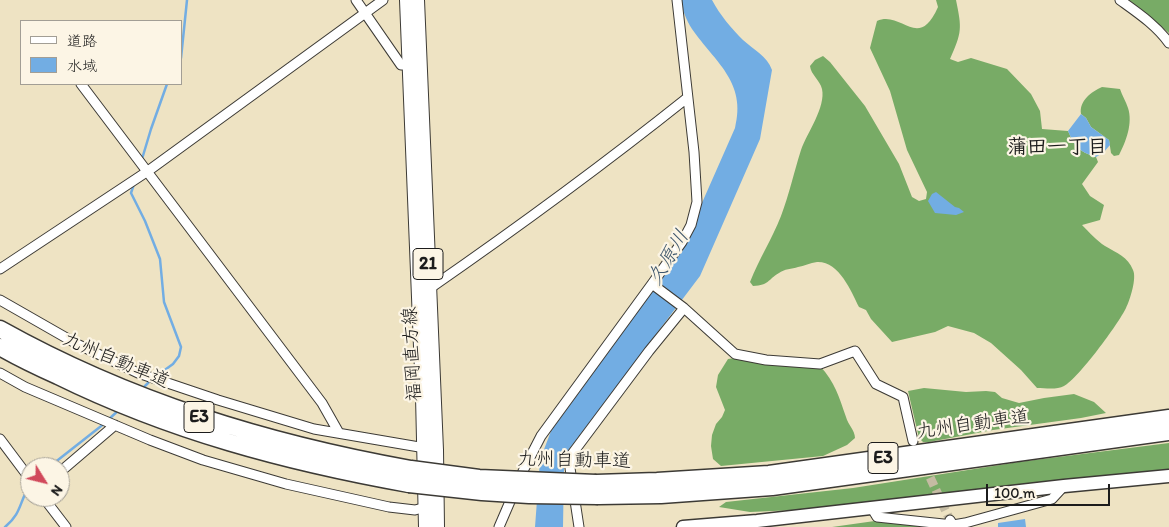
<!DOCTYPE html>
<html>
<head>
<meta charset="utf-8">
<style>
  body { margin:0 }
  #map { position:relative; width:1169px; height:527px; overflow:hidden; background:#eee3c3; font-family:Itim,"Klee One",sans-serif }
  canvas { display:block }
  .legend { position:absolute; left:20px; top:20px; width:162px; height:65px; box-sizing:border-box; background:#fcf5e5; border:1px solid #a29e95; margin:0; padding:6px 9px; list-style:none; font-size:15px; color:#1c1c1c }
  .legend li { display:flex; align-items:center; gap:10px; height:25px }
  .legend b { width:25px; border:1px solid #a29e95 }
  .north { position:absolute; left:20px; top:457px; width:50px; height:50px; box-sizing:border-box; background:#fcf5e5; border:1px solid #a29e95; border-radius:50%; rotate:126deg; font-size:14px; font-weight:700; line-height:20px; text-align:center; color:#1c1c1c }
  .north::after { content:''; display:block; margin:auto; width:18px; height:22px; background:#d1495b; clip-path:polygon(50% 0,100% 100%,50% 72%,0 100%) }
  .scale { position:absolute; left:986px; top:484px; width:124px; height:22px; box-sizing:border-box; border:2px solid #1c1c1c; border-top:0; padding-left:6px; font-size:15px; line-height:18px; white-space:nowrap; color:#1c1c1c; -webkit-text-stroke:4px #fcf5e5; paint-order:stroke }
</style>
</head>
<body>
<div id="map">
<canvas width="1169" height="527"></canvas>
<ul class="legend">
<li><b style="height:6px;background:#fff"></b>道路</li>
<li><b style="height:14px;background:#72ade3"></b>水域</li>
</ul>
<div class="north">N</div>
<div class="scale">100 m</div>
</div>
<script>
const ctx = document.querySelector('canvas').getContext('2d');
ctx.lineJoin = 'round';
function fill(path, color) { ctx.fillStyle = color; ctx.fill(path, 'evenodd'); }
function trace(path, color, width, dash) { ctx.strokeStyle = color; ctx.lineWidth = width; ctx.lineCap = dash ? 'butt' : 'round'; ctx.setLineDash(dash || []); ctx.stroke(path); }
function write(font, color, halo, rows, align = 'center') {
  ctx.font = font + ' Itim,"Klee One",sans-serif'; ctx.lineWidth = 4.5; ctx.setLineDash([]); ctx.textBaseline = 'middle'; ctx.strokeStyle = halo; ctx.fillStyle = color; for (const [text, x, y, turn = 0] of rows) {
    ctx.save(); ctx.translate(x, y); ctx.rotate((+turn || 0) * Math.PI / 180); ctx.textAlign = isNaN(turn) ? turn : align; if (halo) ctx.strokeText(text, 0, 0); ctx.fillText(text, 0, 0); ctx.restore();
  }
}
fill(new Path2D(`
  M936 0H956C962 29 962 32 950 59L958 62 971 58 1007 69 1031 94 1040 111 1042 129 1068 131C1075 147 1078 151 1096 157L1098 162 1082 184 1090 196 1104 205 1100 220 1082 225C1089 232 1097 241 1105 246 1117 253 1128 257 1133 270 1137 278 1130 300 1126 308 1119 323 1078 379 1064 386 1057 390 1045 388 1037 388L1021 370 991 343 974 333 948 326 935 332 892 342 871 319 866 310 859 307C851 291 839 261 817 262 810 263 804 266 798 267 792 269 784 269 779 273 767 280 770 285 753 286L750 282C759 259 772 239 781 216 789 195 794 172 801 150 807 133 826 107 822 89 820 80 811 75 810 66L815 60 823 56 830 62 865 106 899 164 912 197 919 201 926 199 927 192 907 150 890 91 870 48 877 21C902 10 918 52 938 7Z
  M1129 0H1169V33Z
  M1102 87 1120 89C1122 95 1126 102 1128 108 1133 123 1126 142 1119 155L1114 156 1111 153 1109 140 1091 127 1086 118 1081 114C1079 101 1091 92 1102 87Z
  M735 358 766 364 820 366C835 382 839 397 846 417 848 425 855 430 855 438L847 445 823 456 721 466 713 459 711 446 712 435 716 424 722 417 725 410 716 387 718 375 728 359Z
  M924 388 966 392 986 391 995 392 1002 398 1019 403 1044 398 1074 394 1094 402 1106 413 1081 418 993 430 929 442H923L919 438 908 391Z
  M1169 443V469L796 510 750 512 719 507 726 502 853 488 1019 462Z
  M896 518 932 527H832Z`), '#78ab66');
fill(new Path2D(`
  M680 0H712C720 15 731 28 743 40 754 50 767 56 772 70L760 139 700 276 567 452 564 467 563 527H535L540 460 551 431 679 255 735 128C747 82 715 62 692 29 686 20 683 10 680 0Z
  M1081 114 1086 118 1091 127 1109 140 1110 145 1103 153 1096 157C1078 151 1075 147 1068 131Z
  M936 192 955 207 959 208 964 212 956 215 935 213 928 201 932 194Z
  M1025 519 1026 527H998V523Z`), '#72ade3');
trace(new Path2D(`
  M181 58 187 0
  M142 159 151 129 167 84
  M134 184 131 193 145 221 160 259 164 302 181 347 179 356 173 364 155 377
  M142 389 151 380
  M109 419 120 409
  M49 467 105 423
  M5 527C22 513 19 502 30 485`), '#72ade3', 2.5);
trace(new Path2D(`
  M913 441 950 520`), '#c4bba2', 9, [9, 4.5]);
const street = new Path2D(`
  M356 0 401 65H410
  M1120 0C1138 13 1156 25 1169 43
  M81 84 322 403 339 433
  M0 269 148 171 383 0
  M652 284 684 308 735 354 766 360 820 364 855 351 876 384 903 397 913 441
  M429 289C517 228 603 165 687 98
  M0 300 77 344 138 373 218 400 314 429 425 448
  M0 373 25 387 150 440 203 460 286 484 389 507 415 510 426 507
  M0 439 30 479
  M60 472 115 425
  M43 497 66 527
  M871 507 877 517 953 525
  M950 520 953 525 965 523 1052 499 1064 486
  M499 527 524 469 541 436 652 284 682 242 691 225 697 202 694 152 677 0
  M579 527 570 468 572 454 649 351 684 308`);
const secondary = new Path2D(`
  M683 527 757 521 1064 486 1169 476`);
const primary = new Path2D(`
  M407 0 423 396 426 527
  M417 0 436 450 437 527`);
const highway = new Path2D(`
  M0 329C129 401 266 443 411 469
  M0 347C19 358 38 367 58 376 170 431 286 462 409 484
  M596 483 657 481 769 474 1169 418
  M598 496 661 495 772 487 1169 432`);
trace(street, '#3c3a35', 11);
trace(secondary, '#3c3a35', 15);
trace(primary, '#3c3a35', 16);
trace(highway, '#3c3a35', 19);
trace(street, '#fff', 9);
trace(secondary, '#fff', 12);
trace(primary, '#fff', 14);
trace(highway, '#fff', 16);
const highwayBridge = new Path2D(`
  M411 469 479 478 596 483
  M409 484 482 492 529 495 598 496`);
trace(highwayBridge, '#3c3a35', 19, []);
trace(highwayBridge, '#fff', 16);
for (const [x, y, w] of [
  [428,264,30],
  [199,417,30],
  [883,458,30]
]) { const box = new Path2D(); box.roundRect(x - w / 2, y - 15.5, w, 31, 4); ctx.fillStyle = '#fcf5e5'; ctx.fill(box); trace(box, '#1c1c1c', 1); }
write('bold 18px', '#1c1c1c', null, [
  ["21",428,264],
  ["E3",199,417],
  ["E3",883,458]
]);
write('19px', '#1c1c1c', '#fcf5e5', [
  ["福岡直方線",413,354,-93],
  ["九州自動車道",116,361,23],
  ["九州自動車道",973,425,-8],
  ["九州自動車道",574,461,1]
]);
write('bold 20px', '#1c1c1c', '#fcf5e5', [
  ["蒲田一丁目",1057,148]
]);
write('italic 20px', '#3e566c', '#fcf5e5', [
  ["久原川",669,258,-59]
]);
</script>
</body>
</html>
